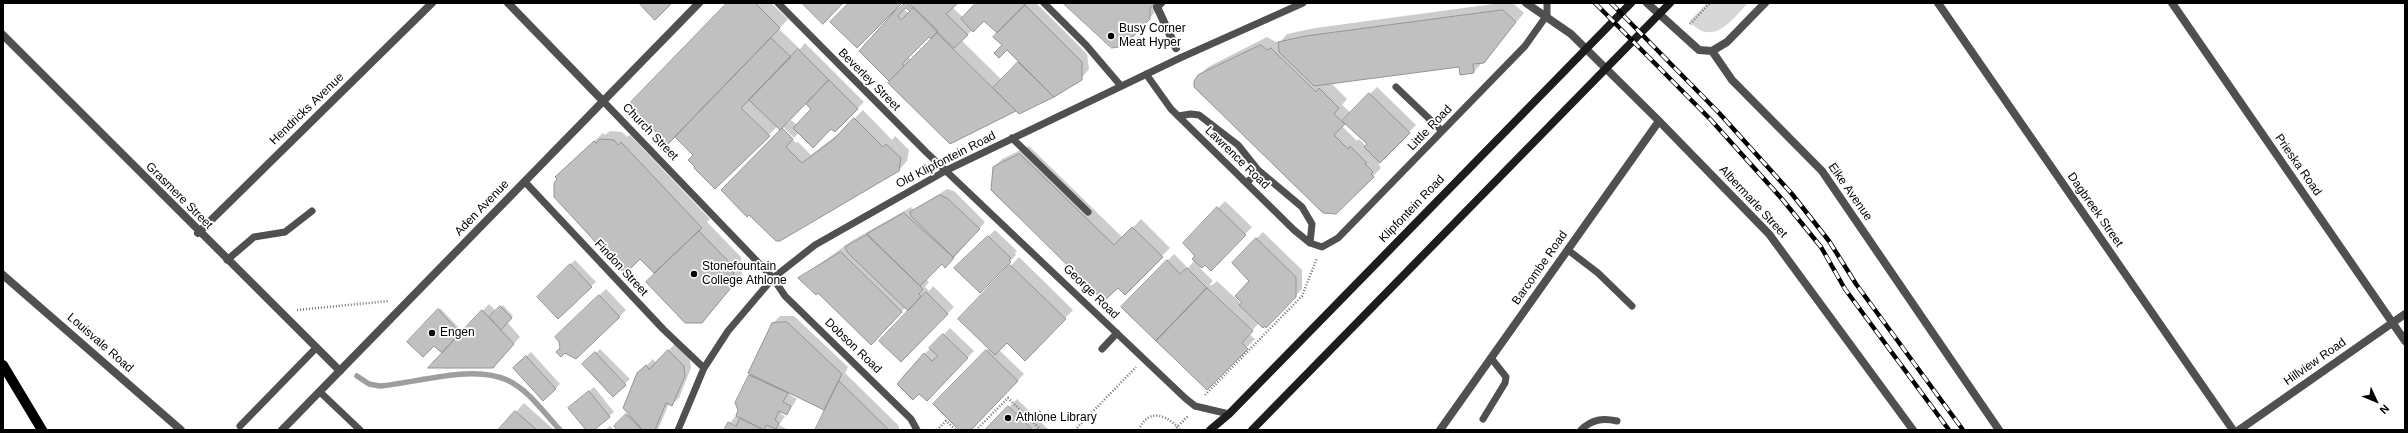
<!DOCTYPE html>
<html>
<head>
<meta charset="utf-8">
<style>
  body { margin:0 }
  #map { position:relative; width:2408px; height:433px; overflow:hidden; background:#fff; font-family:Arial,sans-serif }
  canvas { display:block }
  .frame { position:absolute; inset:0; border:4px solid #000; pointer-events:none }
  .north { position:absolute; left:2356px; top:381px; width:40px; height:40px; -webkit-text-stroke:3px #fff; paint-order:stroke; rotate:134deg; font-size:11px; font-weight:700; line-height:16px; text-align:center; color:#000 }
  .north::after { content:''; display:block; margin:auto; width:14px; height:18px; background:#000; clip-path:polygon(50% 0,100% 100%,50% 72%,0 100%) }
</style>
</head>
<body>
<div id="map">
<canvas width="2408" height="433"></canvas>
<div class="frame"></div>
<div class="north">N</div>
</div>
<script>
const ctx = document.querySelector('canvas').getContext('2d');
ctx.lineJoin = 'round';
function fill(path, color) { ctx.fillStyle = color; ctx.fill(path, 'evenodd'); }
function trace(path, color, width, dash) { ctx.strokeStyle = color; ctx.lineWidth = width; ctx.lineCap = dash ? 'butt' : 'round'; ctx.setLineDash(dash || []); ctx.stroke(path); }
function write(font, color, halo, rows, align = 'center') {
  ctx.font = font + ' Arial,sans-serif'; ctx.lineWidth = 3.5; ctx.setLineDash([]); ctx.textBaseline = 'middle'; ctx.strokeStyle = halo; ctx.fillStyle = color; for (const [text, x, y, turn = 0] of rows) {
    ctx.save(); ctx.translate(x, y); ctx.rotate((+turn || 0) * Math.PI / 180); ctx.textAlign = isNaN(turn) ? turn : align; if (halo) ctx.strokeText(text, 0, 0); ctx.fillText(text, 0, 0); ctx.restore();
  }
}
fill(new Path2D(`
  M1707 3H1748C1737 14 1721 38 1702 31 1698 29 1693 25 1689 22Z`), '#d7d7d7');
fill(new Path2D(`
  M729 3H771L788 19 779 29 800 49 805 43 864 102 835 131 831 128 799 132 794 138 782 126 781 128 796 143 798 142 811 155 842 131 863 110 892 140 895 136 909 150 907 161 899 170 749 213 782 130 778 126 715 188 695 155 675 136ZM769 81 750 100 748 99ZM806 102 812 109 797 125 791 120 788 123 786 122Z
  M906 3H956L952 7 964 18 978 3H1036L1087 54 1089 69 1079 81 1020 113 1016 110 951 142 895 77 860 51ZM906 6 911 11 909 14 904 9ZM984 20 999 33 1003 45 1020 62 1002 80 961 40ZM929 35 932 39 911 60 908 57Z
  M1065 3H1158V9L1123 45Z
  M1501 3H1513L1524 13 1474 72 1460 66 1331 83 1347 99 1342 105 1351 113 1377 87 1416 125 1379 162V165L1381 168 1339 211 1327 213 1196 89 1199 75 1208 67 1267 37 1276 42 1281 41 1287 34 1315 28ZM1346 122 1368 144 1366 146 1359 139 1357 141 1342 126Z
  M610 131 622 132 627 137 630 135 710 219 707 222 741 257 742 275 710 313 655 273 565 169 603 133 605 135Z
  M1029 146 1123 238 1141 219 1170 248 1125 293 994 167 1002 159Z
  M947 189 954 191 985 222 952 260 942 263 926 279 929 282 925 287 929 291 933 286 954 307 901 361 909 311 906 307 871 343 818 292 800 278 853 240 911 207 914 210Z
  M1225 201 1252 227 1211 270 1205 264 1200 268 1213 281 1210 284 1211 286 1217 281 1245 307 1250 281 1233 263 1263 232 1302 270V289L1266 326 1259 323 1249 334 1255 339 1207 389 1123 307 1174 254 1188 268 1195 260 1197 256 1184 243Z
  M995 230 1017 251 1015 253 1016 255 980 292 956 268Z
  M1019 257 1073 310 1025 360 1007 342 999 350 1024 374 969 430H961L935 404 989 348 959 319Z
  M575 260 596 282 591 286 538 297Z
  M606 289 626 310 619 317 561 348 563 330Z
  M489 304 496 311 503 305 513 316 507 322 520 337 493 367 446 348 408 342 440 308 463 332Z
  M780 316H794L848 367 845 373 899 426V430H816L826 410 791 393 790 395 797 399 787 414 782 411 781 414 785 416 779 425 789 430H725L740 410 737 403 773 323ZM730 423 741 428 730 425Z
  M950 328 974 351 927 400 903 376Z
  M675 344 690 359 691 368 679 398 672 404 669 403 658 430H619L615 426 629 413 638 374 653 359 656 363Z
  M600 349 630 379 613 395 584 365Z
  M531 352 560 384 555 389 519 363Z
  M594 387 614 412 592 430H587L569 408Z
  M1017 399 1049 430H987Z
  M524 403 554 430H500Z
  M610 426 614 430H605Z`), '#0003');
trace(new Path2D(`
  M357 376 369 384 380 386C417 383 473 364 507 380 529 390 544 413 560 430`), '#9e9e9e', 5.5);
const building = new Path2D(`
  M639 3H672L655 20Z
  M727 3H755L780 28 668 144 632 109 631 102Z
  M802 3H843L823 24Z
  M849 3H902L857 48 830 22Z
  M906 3 912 9 913 7 938 31 931 39 929 37 902 64 904 66 889 81 859 51 894 12ZM906 8 910 11 901 20 898 16Z
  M909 3H958L946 14 968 35 954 48Z
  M976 3H1025L1026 4 997 33 984 21 973 32 961 19Z
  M1063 3H1155L1150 8V19L1124 46 1112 48Z
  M1025 5 1082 62V80L1054 97 1007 50 999 58 994 53 1002 45 993 37Z
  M1503 10 1516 22 1484 63 1473 64 1474 73 1460 75 1459 67 1314 86 1279 52 1278 42 1306 36Z
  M937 33 1016 111 950 144 888 83Z
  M771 38 791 57 741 108 770 136 715 189 694 168 695 167 688 160 693 155 675 137Z
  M1261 45 1267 50 1271 48 1316 92 1319 88 1339 108 1334 114 1345 124 1334 135 1348 149 1350 146 1367 163 1365 164 1373 172 1371 174 1374 177 1336 214 1323 213 1194 87V81L1198 75Z
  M798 49 829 80 780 130 749 100Z
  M1018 62 1054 97 1019 114 993 88Z
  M829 80 858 109 835 132 831 129 813 148 793 128 811 109 806 104Z
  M1369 93 1410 133 1380 163 1364 147 1367 144 1342 121Z
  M854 118 883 147 886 144 901 158 899 171 780 241H776L749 215 747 217 721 190 782 128 793 139 786 147 802 163 834 139Z
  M600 139 614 140 618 145 621 142 702 228 654 273 640 259 625 274 554 197V183L557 179 555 177 594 141 596 143Z
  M1020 154 1114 245 1132 227 1163 257 1125 295 1118 288 1104 301 991 190 993 167Z
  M940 195 947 198 980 229 953 257 911 216 910 212Z
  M1217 207 1246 235 1211 271 1205 265 1202 268 1192 259 1195 256 1183 243Z
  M904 213 954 258 945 268 942 264 920 286 867 234Z
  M699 231 733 266 734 284 702 323H685L646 282Z
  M867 235 923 289 919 294 921 296 908 311 848 253 845 247Z
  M988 236 1011 258 1009 260 1011 262 980 293 954 268Z
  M1256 238 1296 277V297L1266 328 1265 326 1263 328 1239 305 1242 303 1235 296 1249 281 1232 263Z
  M841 252 902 312 871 345 818 293 816 295 798 278Z
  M1167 260 1180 274 1187 268 1207 288 1156 341 1121 307Z
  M570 264 592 287 558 319 537 297Z
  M1010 265 1066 319 1025 361 1007 343 995 355 958 319Z
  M1207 288 1253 331 1242 343 1248 349 1207 390 1156 341Z
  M926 292 948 314 901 362 879 341Z
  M599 295 620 317 576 359 565 353 561 357 556 352 560 348 559 342 555 337Z
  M500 306 512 318 501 330 489 317Z
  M438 309 460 333 442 353 434 346 423 357 407 342Z
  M482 310 514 344 493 368H428Z
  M787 322 842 374 824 410 748 373 772 323Z
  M943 334 968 358 927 401 919 394 913 400 897 384 924 353 932 361 938 356 929 348Z
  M668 350 684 366 685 376 672 406 666 403 655 430H643L623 408 637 373 646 365 649 369Z
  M986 350 1018 381 971 430H959L933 404Z
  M595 352 626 385 613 397 582 364Z
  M526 356 556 389 543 401 513 368Z
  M749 375 788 393 783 402 791 406 787 415 779 411 775 420 779 423 776 429 766 425 764 430 736 416 738 410 735 403Z
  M839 381 889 430H815Z
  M589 391 610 417 594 430H586L568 408Z
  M1008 406 1033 430H985Z
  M515 411 537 430H498Z
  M626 414 642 430H617L614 426Z
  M740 418 764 430H724L728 422 736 426Z`);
fill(building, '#c0c0c0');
trace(building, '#949494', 1);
trace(new Path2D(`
  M1690 24 1710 3
  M297 310 389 301
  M1205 395 1302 296 1317 258
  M1032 421 1041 410
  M937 430 946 421 956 430
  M976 430 1008 398 1041 430
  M1075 430 1136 367
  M1139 430C1148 407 1168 415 1180 430
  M1174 430 1188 416`), '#727272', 2.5, [1, 2]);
trace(new Path2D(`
  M778 3 926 152 1185 398 1195 406 1229 414
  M1044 3 1086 45 1121 86
  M1146 74 1171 109 1294 230 1310 243 1322 247 1338 238 1525 46 1547 15V3
  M1396 87 1442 131
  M603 101 773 278 785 296 911 419 917 430
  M1178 116 1191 114 1199 115 1238 145 1258 170 1302 207 1312 224 1310 243
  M1012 138 1088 212
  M525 182 663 329 704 368
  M1247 183 1258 170
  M1568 250 1598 273 1632 306
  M227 260 254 237 285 232 312 211
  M1102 349 1117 333
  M320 392 360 430
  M1483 419 1505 383 1506 377 1491 358
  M240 426 316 348
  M678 430 704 368 728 331 773 278 815 245 947 170 1180 58 1303 3
  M1581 430C1592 419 1603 418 1617 421`), '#505050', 7);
trace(new Path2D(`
  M508 3 603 101
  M1161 3 1157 7 1176 48
  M1526 3 1571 34 1659 121 1769 234 1913 430
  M1647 3 1699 50 1712 51
  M1938 3 2233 430
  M2172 3 2405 341
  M3 35 340 371
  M1712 51 1732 80 1822 171 1999 430
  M1712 51 1727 42 1765 3
  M198 233 432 3
  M3 275 181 430
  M282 430 699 3
  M1440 430 1659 121
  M2239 430 2405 314`), '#505050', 8);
trace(new Path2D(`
  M1210 430 1229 414 1631 3
  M1252 430 1670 3`), '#1d1d1d', 8);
trace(new Path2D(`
  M3 365 42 430`), '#000', 10);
const rail = new Path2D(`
  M1595 3 1711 120 1782 199 1821 247 1845 289 1949 430
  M1611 3 1720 114 1792 194 1829 241 1856 284 1963 430`);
trace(rail, '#000', 4.5);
trace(rail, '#fff', 3, [9]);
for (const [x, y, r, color] of [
  [1111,36,4,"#000"],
  [694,274,4,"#000"],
  [432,333,4,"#000"],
  [1008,418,4,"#000"]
]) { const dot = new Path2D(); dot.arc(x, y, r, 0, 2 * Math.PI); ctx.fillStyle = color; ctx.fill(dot); trace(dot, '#fff', 1.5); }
write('12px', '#000', '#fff', [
  ["Busy Corner",1119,29],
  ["Meat Hyper",1119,43],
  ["Stonefountain",702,267],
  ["College Athlone",702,281],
  ["Engen",440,333],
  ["Athlone Library",1016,418]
], 'left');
write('12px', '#000', '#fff', [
  ["Beverley Street",869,80,45],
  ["Hendricks Avenue",307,109,-44],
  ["Little Road",1430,128,-46],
  ["Church Street",650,132,46],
  ["Lawrence Road",1237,158,44],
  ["Old Klipfontein Road",946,160,-27],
  ["Prieska Road",2298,165,55],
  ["Eike Avenue",1850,192,55],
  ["Grasmere Street",179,196,45],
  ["Albermarle Street",1753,202,47],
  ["Aden Avenue",482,208,-46],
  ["Klipfontein Road",1412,209,-46],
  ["Dagbreek Street",2095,210,55],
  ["Findon Street",621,268,47],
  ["Barcombe Road",1540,268,-55],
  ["George Road",1091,292,44],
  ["Louisvale Road",100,343,41],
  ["Dobson Road",853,346,44],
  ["Hillview Road",2315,362,-35]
]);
</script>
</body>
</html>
